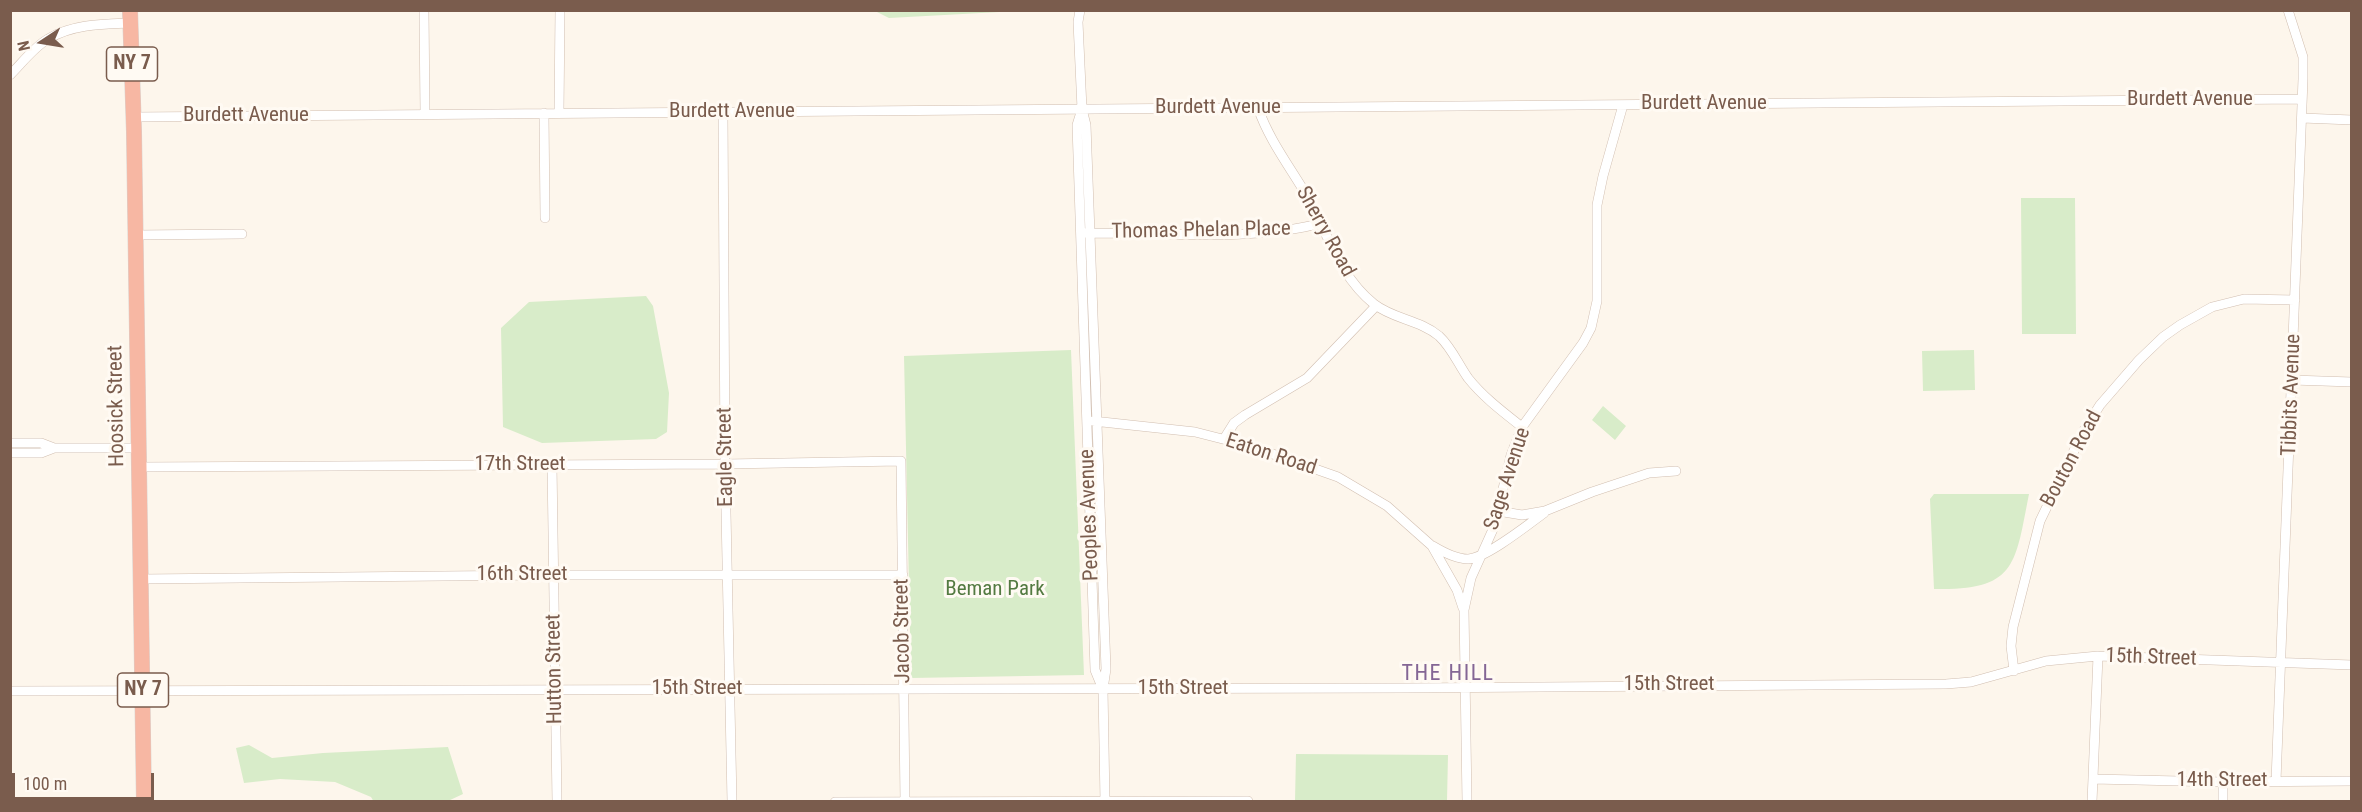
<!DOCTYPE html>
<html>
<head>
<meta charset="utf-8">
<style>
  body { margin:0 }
  #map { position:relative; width:2362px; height:812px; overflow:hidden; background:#fdf6ec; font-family:"Roboto Condensed",sans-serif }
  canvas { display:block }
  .frame { position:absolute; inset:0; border:12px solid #7a5c4d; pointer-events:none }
  .north { position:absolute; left:12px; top:12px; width:60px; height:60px; -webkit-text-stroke:4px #fffaf3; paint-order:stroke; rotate:258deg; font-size:16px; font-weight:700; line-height:24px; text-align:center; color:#7a5c4d }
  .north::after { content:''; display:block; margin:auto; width:21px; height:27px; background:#7a5c4d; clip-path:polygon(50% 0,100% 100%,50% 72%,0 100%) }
  .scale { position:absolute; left:12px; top:773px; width:142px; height:27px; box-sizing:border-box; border:3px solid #7a5c4d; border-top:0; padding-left:8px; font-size:18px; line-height:21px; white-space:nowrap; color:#7a5c4d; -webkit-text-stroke:4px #fffaf3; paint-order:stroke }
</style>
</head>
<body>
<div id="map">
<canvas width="2362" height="812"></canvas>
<div class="frame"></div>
<div class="north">N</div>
<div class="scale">100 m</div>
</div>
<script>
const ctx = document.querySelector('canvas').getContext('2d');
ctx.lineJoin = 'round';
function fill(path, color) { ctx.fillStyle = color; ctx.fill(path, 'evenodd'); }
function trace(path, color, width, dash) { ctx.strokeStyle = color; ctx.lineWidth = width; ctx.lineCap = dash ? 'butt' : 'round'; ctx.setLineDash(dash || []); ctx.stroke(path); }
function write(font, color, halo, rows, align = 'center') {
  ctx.font = font + ' "Roboto Condensed",sans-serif'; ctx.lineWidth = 6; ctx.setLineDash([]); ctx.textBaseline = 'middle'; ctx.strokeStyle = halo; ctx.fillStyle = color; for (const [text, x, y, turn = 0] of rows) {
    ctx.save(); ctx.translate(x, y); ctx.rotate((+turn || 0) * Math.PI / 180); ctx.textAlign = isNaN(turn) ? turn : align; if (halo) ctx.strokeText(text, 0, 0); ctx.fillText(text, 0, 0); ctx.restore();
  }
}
fill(new Path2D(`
  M1018 11 889 18 875 11 1018 10Z
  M2021 198H2075L2076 334H2022Z
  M646 296 653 306 669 393 667 432 656 439 542 443 503 427 501 328 529 302Z
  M1071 350 1084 675 911 678 904 356Z
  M1974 350 1975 390 1923 391 1922 351Z
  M1603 406 1626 426 1615 440 1592 420Z
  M1934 494H2029C2015 564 2017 591 1934 589L1930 499Z
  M249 745 272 758 323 753 448 747 463 794 448 801 374 802 371 797 335 782 280 779 244 783 236 748Z
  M1296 754 1448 755 1447 801H1295Z`), '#d8ecc9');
const minor = new Path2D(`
  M424 10 425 114
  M1080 10 1078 22 1082 109 1086 125 1106 669 1103 689 1105 802
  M10 75C22 63 34 47 48 39 72 24 103 24 130 23
  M1258 108C1269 140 1290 167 1307 196 1328 234 1339 276 1374 304 1393 319 1420 320 1439 336 1452 348 1458 364 1468 378 1483 397 1503 412 1522 427
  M1082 109 1077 125 1095 670 1102 687
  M723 112 725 464 732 802
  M544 113 545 218
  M559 113 560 10
  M134 117 2302 99
  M2302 118 2352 120
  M1085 233C1160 232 1251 242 1322 223
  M135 235 242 234
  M2292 380 2352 382
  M1093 421 1195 432 1250 446 1338 477 1387 506 1432 546 1457 590 1463 608
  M1224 439 1234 423 1245 415 1307 378 1376 306
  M10 443H41L54 448
  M10 453H41L54 448H139
  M552 465 557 802
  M139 467 725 464 901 461 905 802
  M1498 511 1522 515 1545 511 1592 492 1649 473 1676 471
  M1433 546C1443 552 1456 559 1468 559 1485 559 1529 524 1544 513
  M141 579 544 575H903
  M2014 671 2011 646 2013 627 2040 521 2083 432 2100 405 2139 360 2163 337 2180 325 2212 307 2244 299 2295 300
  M10 691 1407 688 1946 684 1971 682 2046 661 2098 656 2352 665
  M2093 779 2223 782 2352 781
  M2276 781 2303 79V57L2288 10
  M835 802 1248 801
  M1467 802 1464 610 1471 578 1494 527 1511 455 1522 427 1583 343 1591 328 1597 301V205L1603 176 1623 105
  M2092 802 2098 656
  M2223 802V782`);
const highway = new Path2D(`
  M130 10 134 132 144 802`);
trace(minor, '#d1beb0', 10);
trace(highway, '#dad1cd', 16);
trace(minor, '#fff', 9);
trace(highway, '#f7b7a3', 15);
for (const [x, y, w] of [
  [132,64,51],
  [143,690,51]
]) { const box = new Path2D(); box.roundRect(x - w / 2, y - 17, w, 34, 4.5); ctx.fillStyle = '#fffaf3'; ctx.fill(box); trace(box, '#7a5c4d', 1.5); }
write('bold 20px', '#7a5c4d', null, [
  ["NY 7",132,64],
  ["NY 7",143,690]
]);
write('21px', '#7a5c4d', '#fffaf3', [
  ["Burdett Avenue",2190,100],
  ["Burdett Avenue",1704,104],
  ["Burdett Avenue",1218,108],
  ["Burdett Avenue",732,112],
  ["Burdett Avenue",246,116],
  ["Thomas Phelan Place",1201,231,-1],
  ["Sherry Road",1325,232,61],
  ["Tibbits Avenue",2292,395,-88],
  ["Hoosick Street",117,406,-91],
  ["Eaton Road",1271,455,18],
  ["Eagle Street",726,457,-91],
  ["Bouton Road",2072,459,-62],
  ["17th Street",520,465],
  ["Sage Avenue",1508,479,-72],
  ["Peoples Avenue",1090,515,-92],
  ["16th Street",522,575],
  ["Jacob Street",903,631,-91],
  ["15th Street",2151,658,2],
  ["Hutton Street",555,669,-91],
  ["15th Street",1669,685],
  ["15th Street",697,689],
  ["15th Street",1183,689],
  ["14th Street",2222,781]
]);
write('21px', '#537a41', '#fffaf3', [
  ["Beman Park",995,590]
]);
ctx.letterSpacing = '1.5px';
write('22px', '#846695', '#fffaf3', [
  ["THE HILL",1448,674]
]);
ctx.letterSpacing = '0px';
</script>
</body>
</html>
